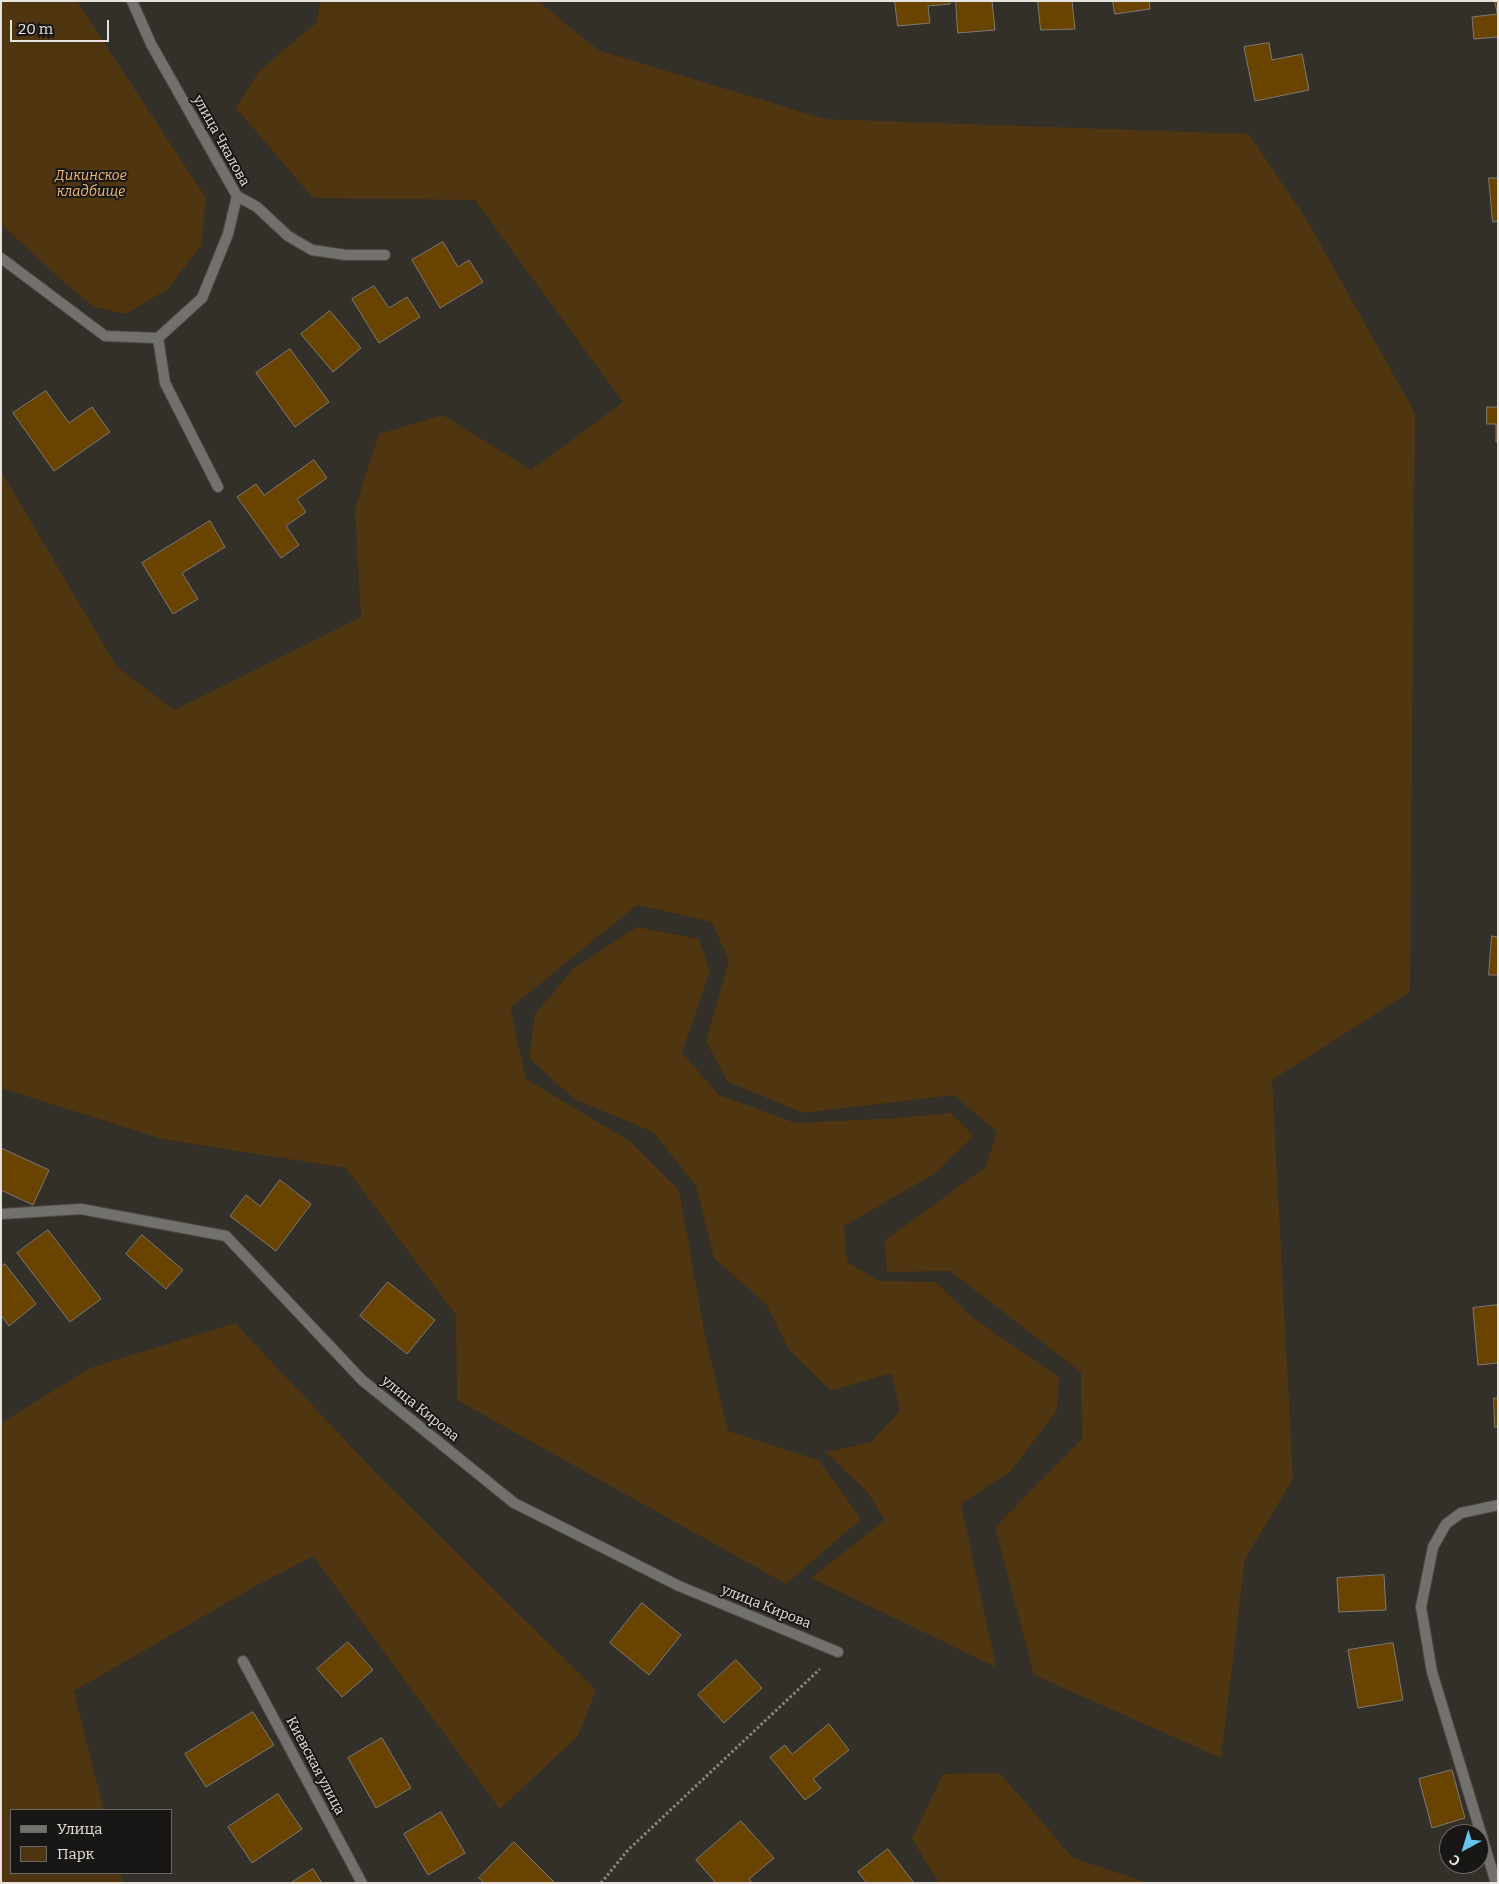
<!DOCTYPE html>
<html>
<head>
<meta charset="utf-8">
<style>
  body { margin:0 }
  #map { position:relative; width:1499px; height:1884px; overflow:hidden; background:#332f29; font-family:Bitter,serif }
  canvas { display:block }
  .frame { position:absolute; inset:0; border:2px solid #e6e3df; pointer-events:none }
  .legend { position:absolute; left:10px; top:1809px; width:162px; height:65px; box-sizing:border-box; background:#191715; border:1px solid #6b6966; margin:0; padding:6px 9px; list-style:none; font-size:15px; color:#e6e3df }
  .legend li { display:flex; align-items:center; gap:10px; height:25px }
  .legend b { width:25px; border:1px solid #6b6966 }
  .north { position:absolute; left:1439px; top:1824px; width:50px; height:50px; box-sizing:border-box; background:#191715; border:1px solid #6b6966; border-radius:50%; rotate:219deg; font-size:14px; font-weight:700; line-height:20px; text-align:center; color:#e6e3df }
  .north::after { content:''; display:block; margin:auto; width:18px; height:22px; background:#66c4ef; clip-path:polygon(50% 0,100% 100%,50% 72%,0 100%) }
  .scale { position:absolute; left:10px; top:20px; width:99px; height:22px; box-sizing:border-box; border:2px solid #e6e3df; border-top:0; padding-left:6px; font-size:15px; line-height:18px; white-space:nowrap; color:#e6e3df; -webkit-text-stroke:4px #191715; paint-order:stroke }
</style>
</head>
<body>
<div id="map">
<canvas width="1499" height="1884"></canvas>
<div class="frame"></div>
<ul class="legend">
<li><b style="height:6px;background:#73716e"></b>Улица</li>
<li><b style="height:14px;background:#4f3510"></b>Парк</li>
</ul>
<div class="north">С</div>
<div class="scale">20 m</div>
</div>
<script>
const ctx = document.querySelector('canvas').getContext('2d');
ctx.lineJoin = 'round';
function fill(path, color) { ctx.fillStyle = color; ctx.fill(path, 'evenodd'); }
function trace(path, color, width, dash) { ctx.strokeStyle = color; ctx.lineWidth = width; ctx.lineCap = dash ? 'butt' : 'round'; ctx.setLineDash(dash || []); ctx.stroke(path); }
function write(font, color, halo, rows, align = 'center') {
  ctx.font = font + ' Bitter,serif'; ctx.lineWidth = 4; ctx.setLineDash([]); ctx.textBaseline = 'middle'; ctx.strokeStyle = halo; ctx.fillStyle = color; for (const [text, x, y, turn = 0] of rows) {
    ctx.save(); ctx.translate(x, y); ctx.rotate((+turn || 0) * Math.PI / 180); ctx.textAlign = isNaN(turn) ? turn : align; if (halo) ctx.strokeText(text, 0, 0); ctx.fillText(text, 0, 0); ctx.restore();
  }
}
fill(new Path2D(`
  M1 1H77L206 198 201 246 168 289 126 314 94 307 66 284 1 224Z
  M320 1H538L598 50 825 119 1249 134 1307 220 1415 413 1410 992 1272 1080 1293 1479 1245 1559 1221 1758 1034 1675 995 1527 1082 1439 1081 1372 950 1271 887 1272 885 1240 986 1167 997 1132 954 1095 804 1113 728 1082 706 1041 729 961 712 922 637 905 510 1008 526 1079 631 1142 679 1190 704 1330 728 1431 819 1460 861 1519 786 1584 457 1400 456 1315 346 1168 162 1139 1 1088V471L117 667 174 710 361 617 355 509 379 434 443 415 531 470 623 402 475 200 313 198 236 108 259 71 317 22Z
  M637 927 699 939 710 971 682 1053 719 1095 796 1123 898 1118 951 1113 974 1136 934 1174 844 1226 847 1262 879 1281 936 1282 973 1318 1059 1377 1057 1410 1011 1471 961 1504 996 1667 811 1578 885 1520 868 1493 826 1452 871 1442 900 1411 892 1373 831 1391 789 1350 766 1304 714 1258 696 1186 653 1132 574 1099 529 1058 535 1014 574 968Z
  M235 1323 377 1474 596 1690 578 1736 500 1809 313 1556 261 1583 74 1691 104 1810H11V1873H120L123 1883H1V1423L90 1368Z
  M1000 1773 1073 1858 1148 1883H939L912 1839 943 1774Z`), '#4f3510');
const building = new Path2D(`
  M895 1H950V4L928 6 930 23 898 26Z
  M956 1H992L995 30 958 33Z
  M1038 1H1072L1075 29 1041 30Z
  M1113 1H1149L1150 9 1115 14Z
  M1495 1H1498V37L1474 39 1472 17 1497 14Z
  M1269 43 1272 60 1302 54 1309 90 1255 101 1244 47Z
  M1489 178H1498V221L1493 222Z
  M443 242 458 267 469 260 483 282 440 308 412 260Z
  M374 286 389 308 407 297 420 317 379 343 352 299Z
  M330 311 361 348 333 372 301 334Z
  M290 349 329 402 295 427 256 373Z
  M46 391 69 423 92 407 110 432 54 471 13 413Z
  M1487 407H1498V442H1496V424H1487Z
  M314 460 327 478 297 499 306 512 286 526 299 545 281 558 237 497 256 484 264 495Z
  M210 521 225 547 182 573 198 599 173 614 142 563Z
  M1492 936 1498 937V975H1489Z
  M1 1148 49 1170 33 1205 1 1190Z
  M280 1180 311 1204 276 1251 230 1216 246 1195 260 1206Z
  M48 1230 101 1299 70 1322 17 1253Z
  M142 1235 183 1270 166 1289 126 1254Z
  M5 1264 36 1304 9 1326 1 1315V1267Z
  M388 1282 435 1320 407 1354 360 1316Z
  M1498 1305V1363L1478 1365 1473 1308Z
  M1494 1398H1498V1427H1495Z
  M1384 1575 1386 1610 1339 1612 1337 1578Z
  M642 1603 681 1635 649 1675 610 1643Z
  M348 1642 373 1670 342 1697 317 1669Z
  M1393 1643 1403 1700 1358 1708 1348 1650Z
  M736 1660 762 1688 724 1723 698 1695Z
  M253 1712 274 1745 206 1787 185 1754Z
  M829 1724 849 1750 813 1779 821 1788 805 1800 770 1757 785 1745 792 1754Z
  M382 1738 411 1788 376 1808 348 1758Z
  M1452 1770 1465 1818 1432 1828 1419 1779Z
  M278 1794 302 1829 252 1863 228 1827Z
  M441 1812 465 1853 428 1875 404 1834Z
  M741 1821 774 1858 749 1879 752 1883H716L696 1860Z
  M514 1842 554 1882 553 1883H484L479 1878Z
  M888 1849 914 1883H867L858 1872Z
  M313 1869 322 1883H291Z`);
fill(building, '#694300');
trace(building, '#7f7a73', 1);
const lane = new Path2D(`
  M237 196 257 207 288 236 312 250 346 255H385
  M158 338 165 383 218 487
  M1496 1883 1432 1672 1421 1607 1433 1547 1446 1524 1461 1513 1498 1505`);
const street = new Path2D(`
  M1 258 105 336 158 338 202 298 228 234 237 196 151 44 132 1
  M1 1214 81 1209 226 1236 362 1380 514 1503 679 1586 838 1652
  M243 1661 362 1883`);
trace(lane, '#504c46', 12);
trace(street, '#504c46', 12);
trace(new Path2D(`
  M601 1883 628 1850 820 1669`), '#898580', 3, [2.5, 2.5]);
trace(lane, '#73716e', 10);
trace(street, '#73716e', 10);
write('14px', '#e6e3df', '#191715', [
  ["улица Чкалова",221,141,61],
  ["улица Кирова",420,1409,39],
  ["улица Кирова",766,1607,22],
  ["Киевская улица",315,1766,62]
]);
write('italic 14px', '#f5bd72', '#191715', [
  ["Дикинское",91,176],
  ["кладбище",91,192]
]);
</script>
</body>
</html>
